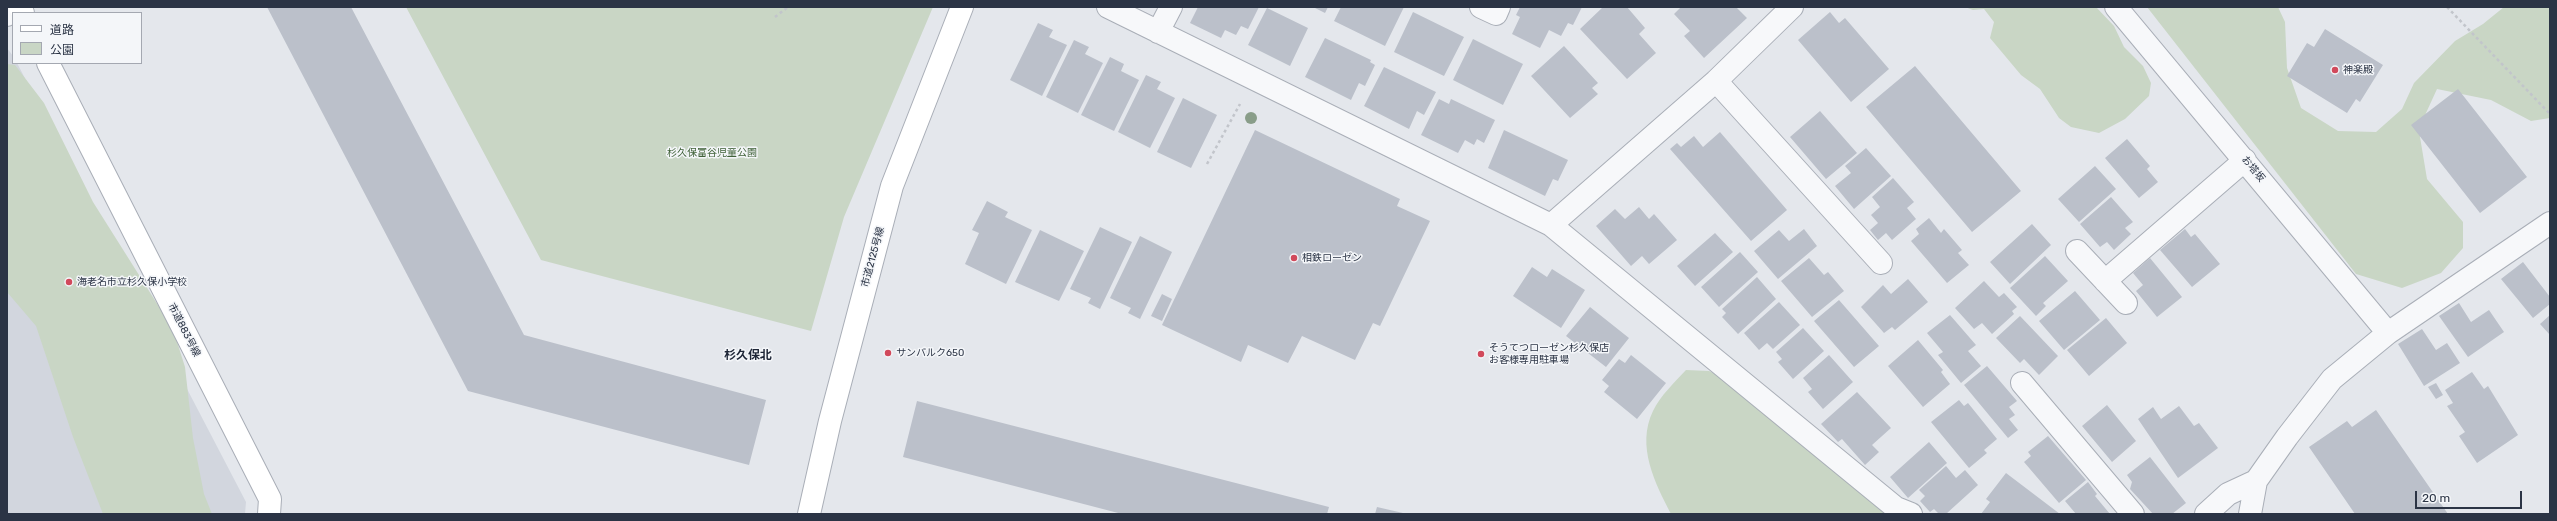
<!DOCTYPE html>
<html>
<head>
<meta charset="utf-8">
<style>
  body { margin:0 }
  #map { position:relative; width:2557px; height:521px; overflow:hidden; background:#e4e7ec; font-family:Rubik,"Noto Sans JP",sans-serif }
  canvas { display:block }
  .frame { position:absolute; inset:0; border:8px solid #2b3445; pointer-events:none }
  .legend { position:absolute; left:12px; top:12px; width:130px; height:52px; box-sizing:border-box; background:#f4f6f9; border:1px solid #a4a8b1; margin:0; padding:5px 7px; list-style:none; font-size:12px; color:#2b3445 }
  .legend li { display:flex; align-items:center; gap:8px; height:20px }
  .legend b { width:20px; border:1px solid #a4a8b1 }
  .scale { position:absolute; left:2415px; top:491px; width:107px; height:18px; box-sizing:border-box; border:2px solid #2b3445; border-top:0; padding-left:5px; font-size:12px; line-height:14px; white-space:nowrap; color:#2b3445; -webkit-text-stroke:3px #f4f6f9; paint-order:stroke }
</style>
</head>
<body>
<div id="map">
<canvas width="2557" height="521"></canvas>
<div class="frame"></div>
<ul class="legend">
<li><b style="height:5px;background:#fff"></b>道路</li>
<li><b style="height:11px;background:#c9d6c5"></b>公園</li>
</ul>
<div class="scale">20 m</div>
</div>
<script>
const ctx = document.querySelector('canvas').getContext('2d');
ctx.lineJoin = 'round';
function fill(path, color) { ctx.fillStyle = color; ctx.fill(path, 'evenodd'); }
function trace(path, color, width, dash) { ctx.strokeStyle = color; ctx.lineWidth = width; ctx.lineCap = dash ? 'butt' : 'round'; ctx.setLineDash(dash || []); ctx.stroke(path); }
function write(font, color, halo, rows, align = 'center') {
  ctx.font = font + ' Rubik,"Noto Sans JP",sans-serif'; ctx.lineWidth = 3; ctx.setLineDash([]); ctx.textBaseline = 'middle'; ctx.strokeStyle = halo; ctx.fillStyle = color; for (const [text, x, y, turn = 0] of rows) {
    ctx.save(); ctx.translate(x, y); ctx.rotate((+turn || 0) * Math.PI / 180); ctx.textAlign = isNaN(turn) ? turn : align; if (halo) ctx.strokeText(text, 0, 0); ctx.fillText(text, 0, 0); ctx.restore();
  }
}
fill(new Path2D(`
  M7 48 13 56V63H17L246 502 245 514H7Z`), '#d2d6de');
fill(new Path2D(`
  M406 7H933L844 217 811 331 541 260Z
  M1965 7H2096L2114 26 2124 47 2143 66 2151 83 2149 96 2125 119 2099 133 2071 127 2059 118 2040 89 2021 75 1990 38 1994 22 1984 9 1973 10Z
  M2147 7H2278L2285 22 2287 68 2301 108 2338 131 2376 132 2402 109 2414 83 2455 41 2483 24 2504 7H2550V118L2531 121 2491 100 2437 89 2426 113 2420 137 2427 179 2463 222V248L2441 273 2402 288 2356 274Z
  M7 64 15 65 44 103 93 202 173 329 185 367 193 438 204 494 212 514H103L73 437 36 326 7 292Z
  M1686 370 1709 371 1724 378 1888 514H1671C1655 483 1636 446 1653 411 1660 396 1675 382 1686 370Z`), '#c9d6c5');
fill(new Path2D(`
  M267 7H351L524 335 766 400 749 465 468 391Z
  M1198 7H1259L1248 29 1241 26 1236 35 1225 30 1221 38 1190 23Z
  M1313 7H1328L1325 13Z
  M1341 7H1404L1385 46 1334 21Z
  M1520 7H1582L1573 25 1568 23 1561 36 1549 30 1540 48 1512 34 1520 17 1516 15Z
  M1603 7H1627L1645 28 1639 34 1656 53 1627 79 1580 29Z
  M1681 7H1736L1747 18 1704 58 1684 36 1690 31 1674 14Z
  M1267 8 1308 28 1290 66 1248 45Z
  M1413 12 1464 37 1444 76 1394 52Z
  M1830 12 1839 23 1845 18 1889 69 1851 102 1798 40Z
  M1038 23 1053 30 1049 37 1067 45 1042 96 1010 80Z
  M2325 29 2383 65 2360 102 2356 99 2347 113 2287 76 2307 43 2314 47Z
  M1325 38 1371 60 1370 62 1375 65 1365 86 1359 83 1351 100 1305 77Z
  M1473 39 1523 64 1503 105 1453 80Z
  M1074 40 1089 47 1085 54 1103 63 1078 113 1046 97Z
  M1564 46 1598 83 1592 88 1598 94 1570 118 1531 76Z
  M1110 57 1124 64 1121 71 1139 80 1114 131 1081 115Z
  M1915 66 2021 191 1972 232 1866 107Z
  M1384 67 1436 92 1424 115 1417 111 1409 129 1364 106Z
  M1146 75 1161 82 1157 89 1175 98 1150 148 1118 132Z
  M2458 89 2527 177 2480 213 2411 125Z
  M1183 98 1217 115 1191 168 1157 152Z
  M1439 99 1449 104 1451 99 1495 120 1484 143 1477 139 1474 145 1465 140 1458 153 1421 135Z
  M1820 111 1857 153 1826 179 1790 137Z
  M1255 130 1400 199 1397 206 1430 221 1380 326 1373 323 1355 360 1302 336 1288 363 1248 345 1241 362 1162 325Z
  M1504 130 1568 160 1558 181 1553 179 1545 196 1488 168Z
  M1720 132 1787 210 1751 241 1670 149 1677 143 1681 147 1694 136 1703 147Z
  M2127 139 2150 166 2147 169 2158 182 2139 198 2105 158Z
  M1866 148 1891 176 1854 209 1835 186 1851 173 1845 166Z
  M2095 166 2116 189 2079 222 2058 199Z
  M1893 178 1914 202 1907 208 1916 219 1892 240 1886 233 1878 240 1870 230 1878 223 1871 215 1880 207 1872 197Z
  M2111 197 2133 222 2125 228 2131 234 2114 250 2107 242 2100 247 2080 224Z
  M987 201 1008 212 1005 217 1032 230 1006 284 965 264 979 233 972 230Z
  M1639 207 1649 219 1654 214 1677 240 1649 264 1642 256 1631 266 1596 226 1615 209 1625 219Z
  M1929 218 1941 233 1944 229 1962 250 1958 253 1969 265 1947 283 1911 241 1919 234 1916 229Z
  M2032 224 2051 245 2010 284 1990 262Z
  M1100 227 1132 242 1100 309 1088 303 1091 298 1070 289Z
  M1804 229 1817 246 1778 279 1754 251 1779 230 1789 241Z
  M2185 229 2191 237 2195 234 2220 264 2192 287 2160 250Z
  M1040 230 1084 251 1059 301 1015 282Z
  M1715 233 1733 252 1695 286 1677 266Z
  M1140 236 1172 252 1140 319 1128 313 1131 308 1110 298Z
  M1740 252 1758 272 1719 307 1701 287Z
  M2045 256 2068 281 2043 303 2046 306 2036 316 2010 288Z
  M1809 258 1824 275 1828 272 1844 291 1812 317 1781 281Z
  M2150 258 2182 297 2157 317 2136 291 2143 285 2133 273Z
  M2523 262 2550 297V304L2533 318 2501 279Z
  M1532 267 1547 277 1552 269 1585 290 1561 328 1513 296Z
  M1757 277 1776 299 1738 334 1722 317 1726 313 1722 309Z
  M1908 279 1928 302 1895 330 1892 327 1884 333 1861 307 1883 285 1891 294Z
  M1984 281 1999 297 2004 293 2017 307 2012 311 2014 314 1992 334 1982 323 1974 329 1955 308Z
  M2075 291 2100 320 2064 350 2039 321Z
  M1162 294 1172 299 1162 321 1151 316Z
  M1839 300 1879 346 1854 367 1814 321Z
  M1779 302 1800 325 1773 349 1767 343 1759 350 1744 333Z
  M2459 303 2471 322 2489 310 2504 332 2468 357 2439 316Z
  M1590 307 1629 338 1606 367 1566 336Z
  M1950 315 1976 345 1968 351 1981 366 1961 383 1938 355 1943 352 1927 333Z
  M2550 315V335L2540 324Z
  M2020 316 2058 356 2039 375 2024 359 2020 363 1996 338Z
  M2106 318 2127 343 2089 376 2067 350Z
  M1803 328 1824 351 1793 379 1778 362 1782 359 1776 352Z
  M2422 329 2436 350 2447 343 2460 363 2424 386 2398 344Z
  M1918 340 1943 370 1941 372 1950 384 1923 407 1888 366Z
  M1631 355 1666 383 1637 419 1604 392 1609 386 1602 380 1619 359 1625 363Z
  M1829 355 1853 382 1823 409 1808 392 1812 389 1803 378Z
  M1987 366 2017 401 2009 407 2015 415 2009 419 2018 430 2008 438 1964 385Z
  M2472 372 2484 389 2488 386 2518 435 2477 463 2459 436 2465 432 2447 406 2453 403 2445 390Z
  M2436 383 2443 395 2436 399 2428 387Z
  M1857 392 1891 428 1872 445 1879 452 1865 465 1842 439 1838 442 1821 424Z
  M1959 400 1964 406 1968 403 1997 439 1984 450 1987 453 1969 468 1931 422Z
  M917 401 1329 507 1327 514H1122L903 457Z
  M2107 405 2136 441 2112 462 2082 426Z
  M2179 406 2194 426 2199 423 2218 448 2178 478 2138 419 2153 407 2161 419Z
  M2376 410 2448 514H2355L2309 447 2347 421 2352 427Z
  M2048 436 2086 480 2059 503 2024 462 2031 456 2028 452Z
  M1929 442 1947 463 1908 498 1890 477Z
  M2150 457 2186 503 2172 514H2153L2130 489 2132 482 2127 475Z
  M1946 466 1956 478 1965 470 1978 485 1946 514H1939L1934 509 1930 512 1920 501 1925 496 1919 490Z
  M2006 473 2060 514H1981L1990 502 1986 499Z
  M2088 482 2097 494 2095 496 2110 514H2076L2065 501Z
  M1377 507 1403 513V514H1375Z`), '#bbc0ca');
const street = new Path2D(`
  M1108 7 1551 225 1896 508 1911 514
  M1481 7 1496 14 1499 7
  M2116 7 2388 333
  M7 15 20 7
  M1158 32 1171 7
  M1716 81 1881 263
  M1551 225 1716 81 1792 7
  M2077 251 2126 303
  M2105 281 2245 160
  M2022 383 2133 514
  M2206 514 2228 494 2256 481
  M2250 514 2256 481 2287 437 2332 379 2388 333 2550 223`);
const secondary = new Path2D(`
  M20 7 23 13
  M48 63 270 499 269 514
  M809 514 830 421 892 186 962 7`);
trace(street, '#a9aeb7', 24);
trace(secondary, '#a9aeb7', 24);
trace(new Path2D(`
  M2447 7 2550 114
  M775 17 788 7
  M1207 164 1240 104`), '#c2c5cb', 2.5, [3, 3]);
trace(street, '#f7f8fa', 22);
trace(secondary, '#fff', 22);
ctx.fillStyle = '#899d89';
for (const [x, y] of [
  [1251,118]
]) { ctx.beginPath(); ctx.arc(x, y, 6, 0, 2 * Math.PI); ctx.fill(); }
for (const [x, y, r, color] of [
  [2335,70,4,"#d1495b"],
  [1294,258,4,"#d1495b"],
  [69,282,4,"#d1495b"],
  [888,353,4,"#d1495b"],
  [1481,354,4,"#d1495b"]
]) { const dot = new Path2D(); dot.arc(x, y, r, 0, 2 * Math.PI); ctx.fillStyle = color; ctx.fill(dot); trace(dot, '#f4f6f9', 1.5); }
write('10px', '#2b3445', '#f4f6f9', [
  ["神楽殿",2343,70],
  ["相鉄ローゼン",1302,258],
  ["海老名市立杉久保小学校",77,282],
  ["そうてつローゼン杉久保店",1489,348],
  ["お客様専用駐車場",1489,360],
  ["サンパルク650",896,353]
], 'left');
write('10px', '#3f6138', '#f4f6f9', [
  ["杉久保富谷児童公園",712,153]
]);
write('10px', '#2b3445', '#f4f6f9', [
  ["お塔坂",2253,169,50],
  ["市道2125号線",873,257,-75],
  ["市道883号線",184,330,63]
]);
write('bold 12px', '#1d2536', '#f4f6f9', [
  ["杉久保北",748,356]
]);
</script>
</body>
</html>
